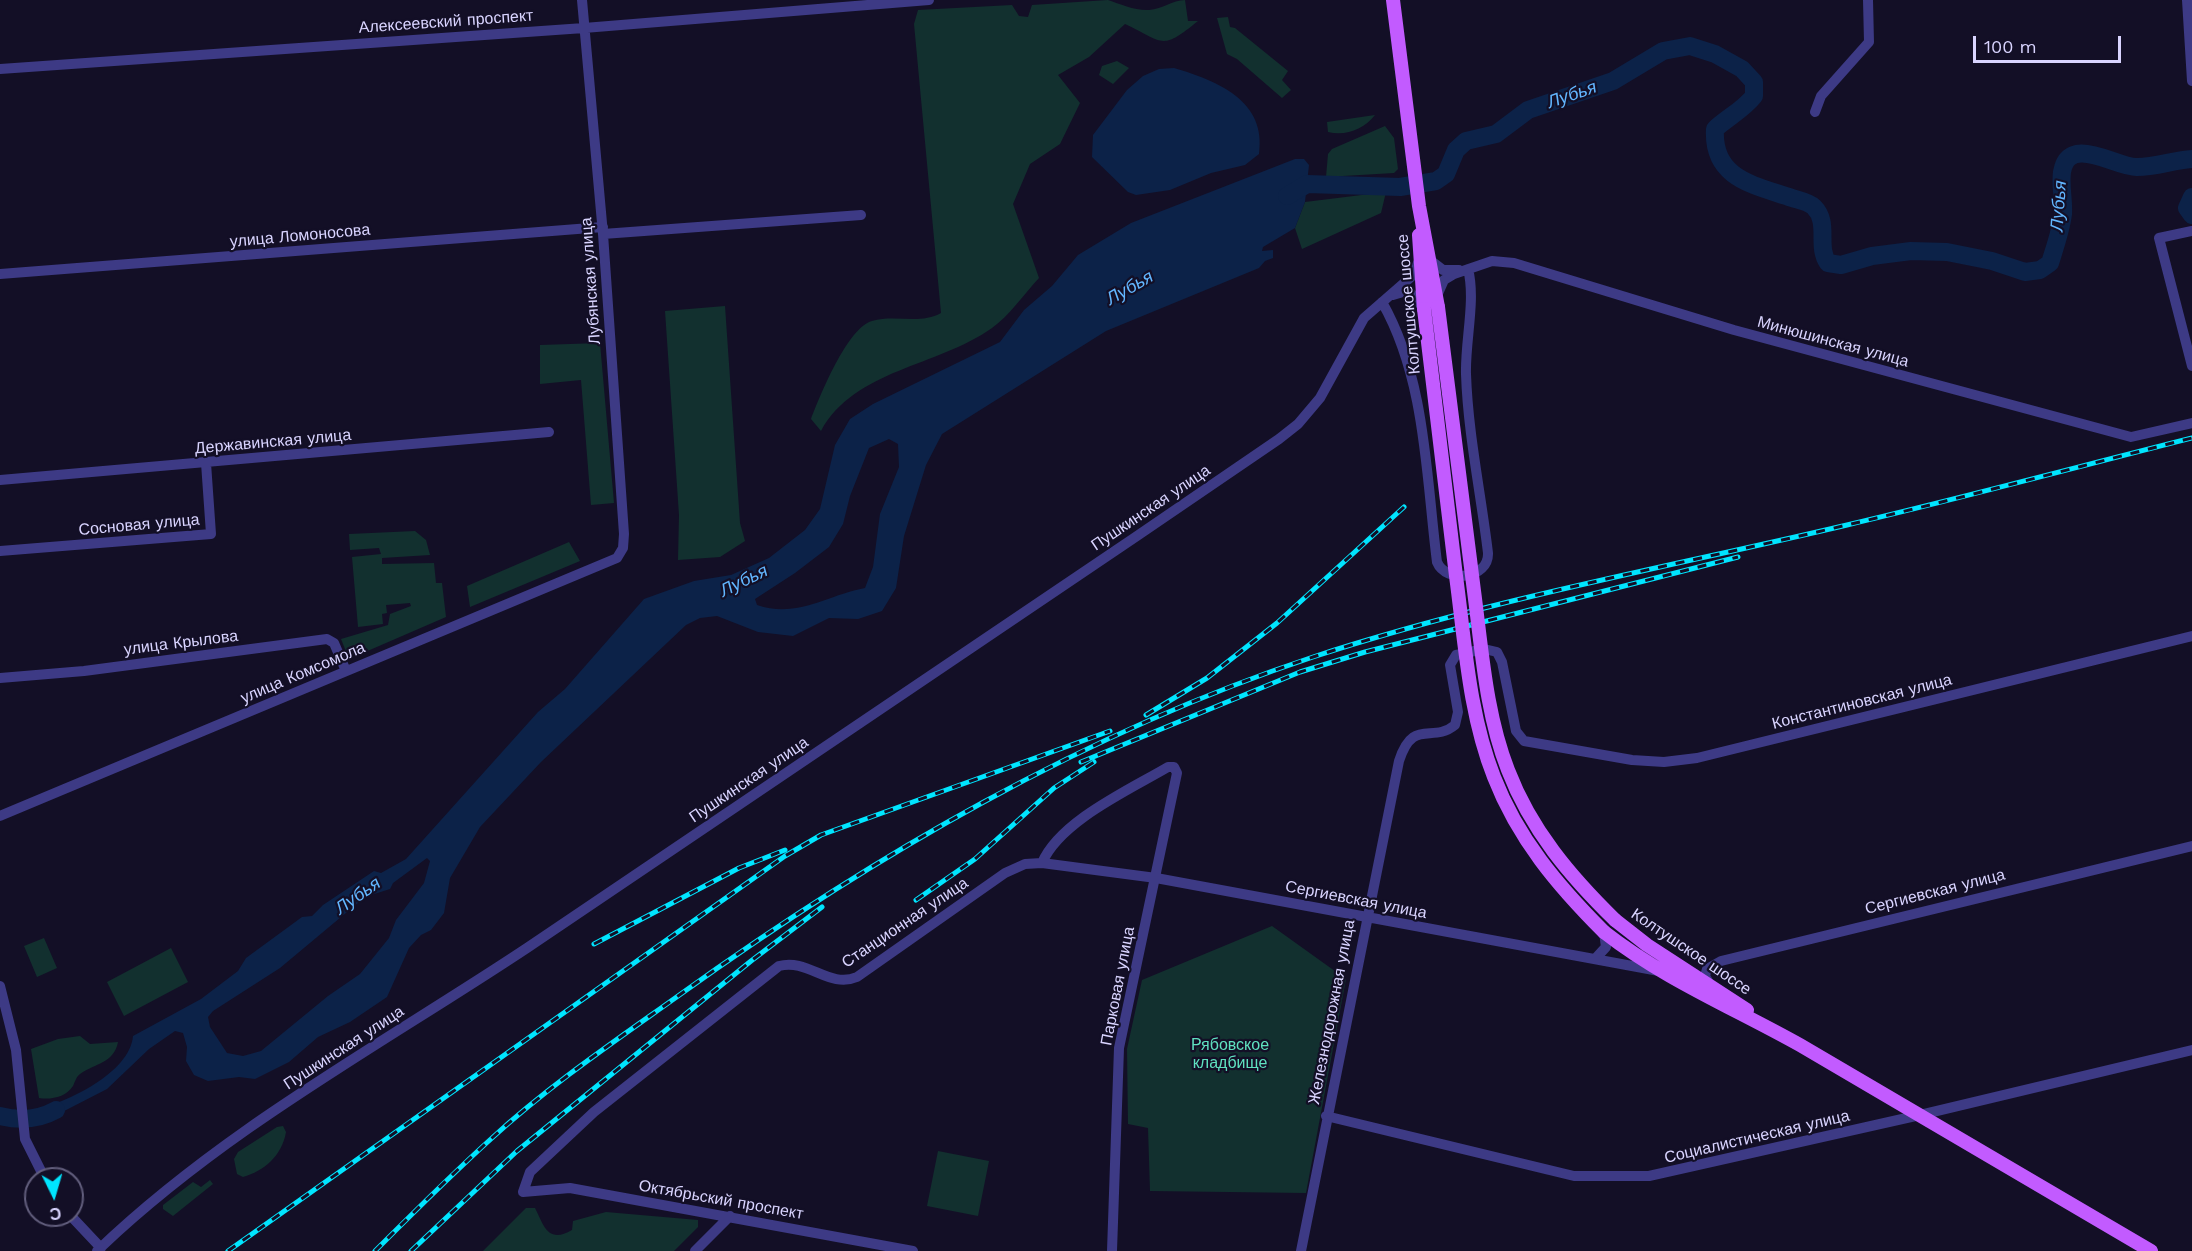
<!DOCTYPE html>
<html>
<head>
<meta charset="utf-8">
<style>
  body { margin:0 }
  #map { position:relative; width:2192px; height:1251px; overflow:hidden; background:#130f26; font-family:"Work Sans",sans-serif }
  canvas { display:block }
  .north { position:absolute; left:24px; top:1167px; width:60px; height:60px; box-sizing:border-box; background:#130f26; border:2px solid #625e7d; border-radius:50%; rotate:175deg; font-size:16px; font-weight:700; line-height:24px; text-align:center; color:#d9d4ff }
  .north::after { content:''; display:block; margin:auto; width:21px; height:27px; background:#00e5ff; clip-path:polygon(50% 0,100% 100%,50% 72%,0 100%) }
  .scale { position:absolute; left:1973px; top:36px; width:148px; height:27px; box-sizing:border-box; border:3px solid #d9d4ff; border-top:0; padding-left:8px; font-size:18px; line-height:21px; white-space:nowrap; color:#d9d4ff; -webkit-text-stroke:4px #130f26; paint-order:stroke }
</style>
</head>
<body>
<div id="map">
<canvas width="2192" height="1251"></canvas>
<div class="north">С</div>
<div class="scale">100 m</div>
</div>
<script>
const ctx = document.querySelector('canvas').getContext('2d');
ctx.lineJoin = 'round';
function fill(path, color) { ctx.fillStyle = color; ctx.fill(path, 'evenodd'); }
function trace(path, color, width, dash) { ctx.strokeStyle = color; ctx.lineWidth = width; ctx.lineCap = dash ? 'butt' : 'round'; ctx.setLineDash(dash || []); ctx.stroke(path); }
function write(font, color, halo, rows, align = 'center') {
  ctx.font = font + ' "Work Sans",sans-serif'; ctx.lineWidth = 4.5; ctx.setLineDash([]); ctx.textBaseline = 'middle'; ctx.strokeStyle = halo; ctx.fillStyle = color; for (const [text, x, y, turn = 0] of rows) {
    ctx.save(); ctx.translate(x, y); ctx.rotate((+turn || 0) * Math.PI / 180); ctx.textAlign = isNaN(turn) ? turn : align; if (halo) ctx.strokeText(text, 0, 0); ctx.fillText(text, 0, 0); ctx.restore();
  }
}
fill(new Path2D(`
  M1108 0C1120 4 1136 11 1149 10 1163 9 1172 0 1185 0L1188 21H1198C1161 51 1165 43 1125 24L1089 57 1058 75 1080 103 1060 144 1030 164 1013 204 1039 278C1024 294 1009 316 992 328 937 367 855 369 821 431L811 419C820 396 847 328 872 321 895 314 920 325 941 313L914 24 918 10 1012 5 1019 16 1028 17 1032 5Z
  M1228 17 1230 27 1235 28 1288 71 1282 80 1291 90 1282 98 1237 59 1227 54 1217 18Z
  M1117 61 1129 68 1113 84 1099 75 1102 66Z
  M1375 115C1363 130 1346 136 1328 132L1327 122Z
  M1385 126 1394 138 1398 169 1394 173 1326 177 1328 154 1332 149Z
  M1386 192 1381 213 1302 249 1295 228 1305 202Z
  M725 306 740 523 745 541 720 557 678 560 679 515 665 311Z
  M600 343 614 503 591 505 581 380 540 384V345Z
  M415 531 426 540 430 555 382 558V564L434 563 436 583H442L446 617 349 659 341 639 388 625 390 614 411 606 410 603 386 605 387 613 382 614 383 624 358 627 352 557 381 554 379 548 350 550 349 534Z
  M569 542 580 561 470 607 467 586Z
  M1272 926 1346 979 1306 1193 1150 1191 1148 1128 1128 1124 1127 1049 1142 980Z
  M44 938 57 968 37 977 24 946Z
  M171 948 188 982 124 1016 107 982Z
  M80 1036 90 1044 118 1042C114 1063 96 1063 80 1074 76 1077 75 1082 73 1086 66 1097 51 1100 39 1098L31 1049 58 1039Z
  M283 1126 286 1132C282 1156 264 1171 243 1177L237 1174 234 1159 238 1152 277 1127Z
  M938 1151 989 1161 978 1216 927 1206Z
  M210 1180 213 1184 173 1216 163 1209V1205L193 1182 201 1187Z
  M526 1208H535C543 1223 547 1245 572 1230L573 1221 606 1212 698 1220V1227L674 1251H483Z`), '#12302f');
fill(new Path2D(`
  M1174 68C1218 81 1267 101 1259 154L1245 165 1211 173 1170 190 1136 195 1128 192 1092 157 1093 135 1127 90 1143 76 1159 69Z
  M1295 159H1304L1309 165 1305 202 1295 228 1263 247 1262 251 1273 250V258L1265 261 1259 268 1106 331 942 434 926 465 904 536 896 588 882 611 858 619 829 618 793 636 758 632 717 616 700 618 686 625 541 762 480 827 450 878 444 913 431 930 421 935 409 948 387 997 350 1022 318 1037 289 1062 255 1079 239 1077 208 1081 194 1075 186 1061 187 1047 183 1033 175 1031 149 1049 107 1089 35 1126 34 1110C66 1103 130 1073 133 1036L201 999 238 971 246 958 302 917 312 916 323 905 374 871 381 873 406 859 538 712 565 689 644 599 694 581 731 575 769 558 805 530 820 509 835 445 850 419 873 404 1000 342 1024 310 1052 286 1078 255 1131 223ZM889 439 898 444 899 467 880 514 873 567 865 588C827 595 797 619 757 605L755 599 795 573 829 547 843 524 850 496 869 448ZM427 858 430 861 424 883 396 920 389 938 360 974 328 996 261 1051 243 1056 227 1053 210 1027 208 1017 213 1011 280 968 365 897 390 889 393 883Z`), '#0c2248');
trace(new Path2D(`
  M1287 196 1307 184 1400 187 1436 181 1446 174 1456 150 1466 141 1496 134 1528 110 1613 81 1663 51 1690 46 1715 54 1742 69 1754 82V96C1743 110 1728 117 1715 129 1712 179 1754 185 1792 198 1798 200 1809 202 1814 207 1830 223 1816 246 1828 263L1841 265 1872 256 1911 251 1947 252 1992 261 2025 272 2040 270 2050 263C2055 247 2061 230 2063 214 2064 200 2060 186 2062 172 2069 133 2117 168 2137 167 2156 167 2174 160 2192 159
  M2192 197 2187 208 2192 215
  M0 1116C20 1121 38 1120 56 1110`), '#0c2248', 18);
trace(new Path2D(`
  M2187 0 2192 81
  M0 69 584 28 929 0
  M1815 112 1821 96 1869 42 1868 0
  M2192 231 2159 238 2192 366
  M603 234 861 215
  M1430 260 1443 270H1459
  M0 274 603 227
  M1393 295 1403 292 1412 294 1423 308
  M1436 298 1444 280 1454 274 1492 261 1514 263 1734 330 2131 437 2192 423
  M1382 302C1426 379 1426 476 1437 562 1446 584 1489 579 1488 553 1481 494 1468 434 1466 374 1465 341 1476 300 1468 269
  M0 480 549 432
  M0 551 211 534 206 463
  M0 678 84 671 327 639 334 643 346 671
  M0 816 617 558 623 548 624 534 603 234 582 0
  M1042 863 1156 878 1659 971
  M1595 959 1606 947 1604 932
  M0 986 16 1050 25 1139 45 1179
  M1711 987 1705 976 1707 969 1721 961 2192 846
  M1326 1116 1574 1176H1649L1920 1115 2192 1050
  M70 1215 101 1248
  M97 1251C224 1129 381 1045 527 948 778 780 1029 610 1279 439L1298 424 1320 398 1364 318 1411 277 1419 261
  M695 1251 730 1216
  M913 1251 570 1188 523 1192 530 1172 594 1112 779 966C808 958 829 989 857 977L1005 873 1025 864 1042 863C1060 821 1129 790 1168 767H1174L1177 773 1119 1048 1112 1251
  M1301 1251 1399 761C1413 717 1432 744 1455 725L1458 712 1450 665 1456 655 1484 649 1497 652 1502 662 1516 731 1524 741 1632 760 1664 762 1697 758 2192 636`), '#3d3a85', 10);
trace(new Path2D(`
  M1393 0 1419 206 1438 307
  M1419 235 1424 309
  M1615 920 1647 945 1747 1010
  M1604 932C1664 979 1734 1008 1800 1045L2151 1251`), '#c25bff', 14);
const rail = new Path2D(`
  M1146 715 1207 678 1277 623 1404 507
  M1081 762 1300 672 1365 652 1738 557
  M916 900 975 859 1054 788 1094 762
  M594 944 739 868 785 850
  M228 1251 785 856 821 835 1110 731
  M375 1251C413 1213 452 1174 492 1138 550 1085 615 1041 678 996 873 856 1084 733 1313 657 1487 600 1669 567 1847 525 1962 498 2077 467 2192 438
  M411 1251 517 1151 751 961 822 907`);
trace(rail, '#00e5ff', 5);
trace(rail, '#130f26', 3, [9]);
trace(new Path2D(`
  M1438 307C1450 402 1462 497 1474 591 1482 651 1486 714 1508 770 1531 830 1570 876 1615 920
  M1424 309C1435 398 1446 487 1456 576 1465 643 1469 714 1494 777 1518 839 1558 886 1604 932`), '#c25bff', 14);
write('16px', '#d9d4ff', '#130f26', [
  ["Алексеевский проспект",446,22,-4],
  ["улица Ломоносова",300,236,-5],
  ["Лубянская улица",591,281,-94],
  ["Колтушское шоссе",1409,304,-95],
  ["Минюшинская улица",1833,342,15],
  ["Державинская улица",273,442,-5],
  ["Пушкинская улица",1151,508,-34],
  ["Сосновая улица",139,525,-5],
  ["улица Крылова",181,643,-7],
  ["улица Комсомола",303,673,-23],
  ["Константиновская улица",1862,702,-14],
  ["Пушкинская улица",749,780,-34],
  ["Сергиевская улица",1935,892,-14],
  ["Сергиевская улица",1356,900,11],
  ["Станционная улица",905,923,-34],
  ["Колтушское шоссе",1691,952,34],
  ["Парковая улица",1118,986,-79],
  ["Железнодорожная улица",1332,1012,-79],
  ["Пушкинская улица",344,1048,-33],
  ["Социалистическая улица",1757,1137,-13],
  ["Октябрьский проспект",721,1200,10]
]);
write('16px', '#5fe0c0', '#130f26', [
  ["Рябовское",1230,1045],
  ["кладбище",1230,1063]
]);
write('italic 18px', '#62b6ff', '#130f26', [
  ["Лубья",1572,95,-19],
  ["Лубья",2059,206,-86],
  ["Лубья",1130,288,-30],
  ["Лубья",744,581,-26],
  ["Лубья",358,896,-35]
]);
</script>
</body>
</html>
